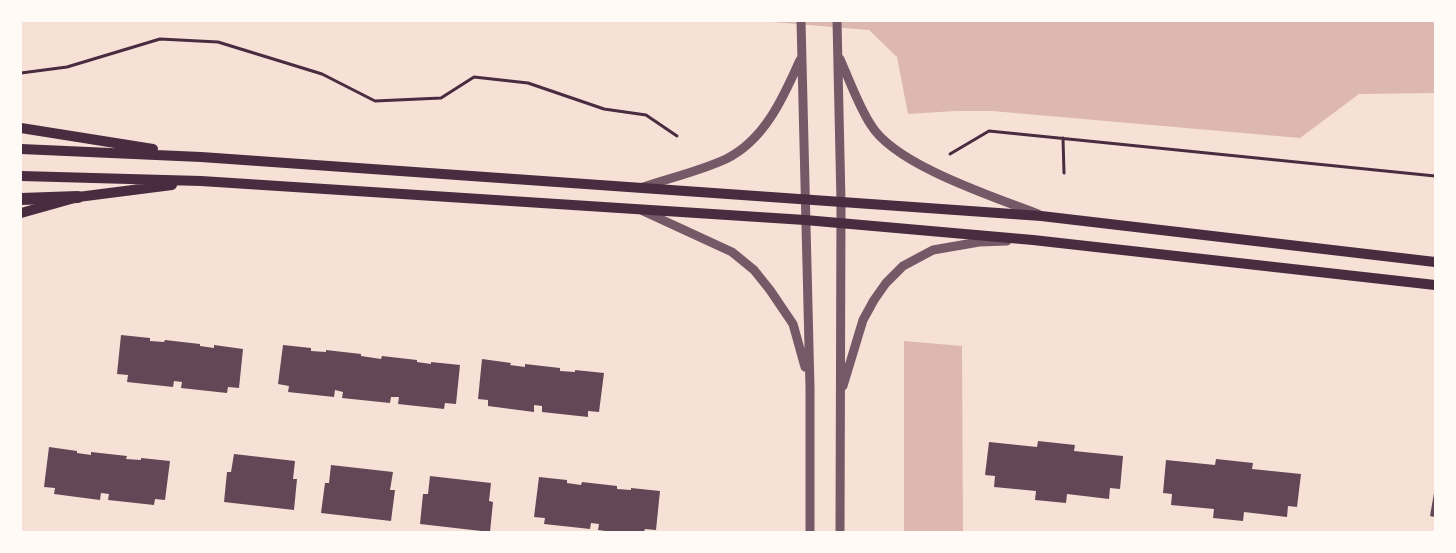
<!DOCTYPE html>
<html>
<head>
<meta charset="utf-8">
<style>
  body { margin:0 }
  #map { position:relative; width:1456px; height:553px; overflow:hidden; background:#f7e1d7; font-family:"Asap Condensed",sans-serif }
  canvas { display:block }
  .frame { position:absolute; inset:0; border:22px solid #fffaf5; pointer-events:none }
</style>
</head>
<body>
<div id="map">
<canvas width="1456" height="553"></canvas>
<div class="frame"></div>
</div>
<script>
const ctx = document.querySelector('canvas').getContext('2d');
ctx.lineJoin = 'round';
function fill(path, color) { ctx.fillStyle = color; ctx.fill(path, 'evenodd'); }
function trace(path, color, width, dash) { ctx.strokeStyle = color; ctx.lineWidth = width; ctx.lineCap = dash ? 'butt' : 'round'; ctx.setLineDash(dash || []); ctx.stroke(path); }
fill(new Path2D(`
  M760 21H1435V93L1359 94 1300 138 992 111H955L908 114 897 57 869 30Z
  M904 341 962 346 963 532H904Z`), '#dcb8b0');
fill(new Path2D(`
  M121 335 150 338V341L164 342 165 340 200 344V346L214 348V345L243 349 239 388 228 387 227 393 181 388 182 382 174 381 173 387 127 382 128 375 117 374Z
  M283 345 311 348V351L326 352V350L361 354V356L381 359 382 356 417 360V362L431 364V362L460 365 456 404 445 403 444 409 398 404 399 397H391L390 403 342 398 343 392 335 390 334 397 288 392 289 386 278 384Z
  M482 359 511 363 510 365 525 367V364L560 368V371L575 372V370L604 373 599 412 588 411V417L542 412V406L534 405V412L488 406V400L478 399Z
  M1038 441 1075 445 1074 451 1123 456 1120 489 1110 488 1109 499 1067 494 1066 503 1035 500 1036 491 994 487 995 476 985 475 989 442 1037 447Z
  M49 447 77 451V453L91 455V452L127 456 126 459 141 460V458L170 461 165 500 155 499 154 505 108 500 109 494 101 493 100 500 54 494 55 488 44 487Z
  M234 454 295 461 293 479H297L294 510 224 502 227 472H231Z
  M1216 459 1253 463 1252 469 1301 474 1297 507 1288 506 1287 517 1244 512 1243 521 1213 518 1214 509 1171 505 1172 494 1163 493 1166 460 1215 465Z
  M331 465 393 472 390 490H395L391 521 321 513 325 483H329Z
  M430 476 491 483 489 501 493 502 490 532 420 524 423 494H428Z
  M539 477 567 480V483L581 485 582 482 617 486V489L631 490V488L660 491 656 530 645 529 644 532H613L598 530 599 524 591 523 590 529 544 524 545 518 534 517Z
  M1434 493H1435V517L1430 516Z`), '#644757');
trace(new Path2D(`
  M21 73 67 67 160 39 218 42 322 74 375 101 441 98 474 77 528 83 604 109 646 115 677 136
  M1063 138 1064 173
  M950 154 989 131 1435 176`), '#4a2c40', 3);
trace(new Path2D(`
  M801 21 810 388V532
  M837 21 841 202 840 532
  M840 59C849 79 859 107 871 125 895 165 994 197 1038 214
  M643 187C670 178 700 171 726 159 765 140 784 96 800 60
  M643 211 732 252 754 270 770 290 793 324 805 367
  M843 386 863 320 874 300 886 283 903 266 933 250 979 242 1007 241`), '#755966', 9);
trace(new Path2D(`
  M21 128 153 149
  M21 149 201 157 1041 216 1435 262
  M21 176 201 181 805 220 1033 240 1435 285
  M21 213 78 197 172 185`), '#4a2c40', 10);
trace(new Path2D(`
  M21 199 78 197`), '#4a2c40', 12);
</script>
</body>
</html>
